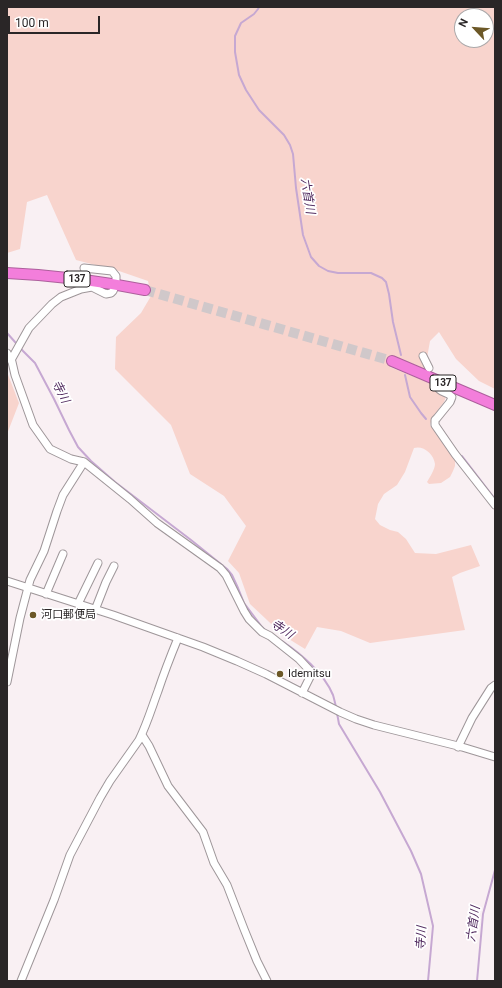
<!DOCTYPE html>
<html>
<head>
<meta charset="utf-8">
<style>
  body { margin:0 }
  #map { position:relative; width:502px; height:988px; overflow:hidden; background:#f9f0f3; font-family:Roboto,sans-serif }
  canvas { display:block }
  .frame { position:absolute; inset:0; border:8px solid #2a2627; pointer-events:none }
  .north { position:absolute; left:454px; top:8px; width:40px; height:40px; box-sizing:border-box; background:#fff; border:1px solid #aaa8a9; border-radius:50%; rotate:296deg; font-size:11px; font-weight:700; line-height:16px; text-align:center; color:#2a2627 }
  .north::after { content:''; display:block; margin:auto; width:14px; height:18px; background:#6c5827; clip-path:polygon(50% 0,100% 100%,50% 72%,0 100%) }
  .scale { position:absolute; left:8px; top:16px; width:92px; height:18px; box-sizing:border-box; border:2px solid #2a2627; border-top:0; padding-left:5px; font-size:12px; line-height:14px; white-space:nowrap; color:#2a2627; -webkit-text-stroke:3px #fff; paint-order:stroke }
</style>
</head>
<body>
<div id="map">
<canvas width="502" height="988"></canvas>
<div class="frame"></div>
<div class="north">N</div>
<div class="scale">100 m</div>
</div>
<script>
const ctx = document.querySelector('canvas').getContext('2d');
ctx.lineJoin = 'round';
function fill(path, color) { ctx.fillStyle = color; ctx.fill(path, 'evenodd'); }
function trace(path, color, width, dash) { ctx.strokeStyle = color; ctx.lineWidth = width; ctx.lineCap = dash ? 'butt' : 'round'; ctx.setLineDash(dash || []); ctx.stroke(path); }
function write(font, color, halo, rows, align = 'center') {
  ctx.font = font + ' Roboto,"Noto Sans JP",sans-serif'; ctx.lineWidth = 3.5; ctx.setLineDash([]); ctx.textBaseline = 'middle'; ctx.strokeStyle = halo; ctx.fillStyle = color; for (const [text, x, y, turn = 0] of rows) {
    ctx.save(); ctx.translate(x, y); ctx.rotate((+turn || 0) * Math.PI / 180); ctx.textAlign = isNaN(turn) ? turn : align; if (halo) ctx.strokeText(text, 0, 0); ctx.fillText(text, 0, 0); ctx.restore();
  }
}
fill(new Path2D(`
  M7 7H495V389L479 381 456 359 439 332 430 341 425 369 393 356 390 367 432 384 437 392 446 397 444 402 432 418 430 425 455 458V466L453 471 450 477 441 483 429 484 427 482C430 477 435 469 435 464 434 454 423 445 414 448L405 472 397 485 384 494 378 504 375 519 380 525 390 530 398 532 406 539 415 553 436 554 471 545 480 566 460 573 452 577 465 630 370 643 341 631 317 627 305 649 284 636 250 604 239 573 228 561 246 526 224 496 190 474 171 425 115 369 116 337 141 313 151 296 148 281 119 271 76 260 47 195 27 202 20 249 7 253ZM462 16H486V40H462Z
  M7 372 19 403 7 434Z`), '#f8d4cd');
trace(new Path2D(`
  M259 7 258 9 254 14 241 23 235 36V52L239 75 246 90 259 110 284 135 290 145 293 154 296 188 303 235 311 257 319 266 328 271 338 273H371L382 278 386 282 389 294 393 322 401 355
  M7 333 23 351 35 363 54 399 69 430 78 447 91 461 115 482 191 540 227 569 232 575 238 588 244 603 262 627 266 631
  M405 375 410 397 421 413 426 419
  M440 427 456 450
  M462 456 495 499
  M282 641C300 653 324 673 333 695 334 698 335 703 336 707
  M337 713 339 724 380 792 411 851 421 874 433 926 428 981
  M477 981 483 914 495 870`), '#c6a8d2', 2);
trace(new Path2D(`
  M145 290 392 361`), '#d0c8ca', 10, [10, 5]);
const minor = new Path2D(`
  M7 353 12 362 15 375 33 425 50 449 71 459 84 462 130 499 157 523 220 568 226 575 244 611 249 619 262 632 270 636 299 659 312 673 302 693
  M423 356 429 368
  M11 360 29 328 52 304 61 297 81 289 92 287 106 294 111 293 113 291 116 284V276L112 271 84 268
  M436 385C441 395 446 390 452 397L450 402 437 418 435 420V425L455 454 495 505
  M7 581 113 615 203 647 237 661 266 674 340 712 356 719 374 725 462 747 495 757
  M46 594 63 554
  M78 604 98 563
  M95 610 106 582 114 566
  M7 682 20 618 30 580 44 551 57 511 63 495 84 462
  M142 735 149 746 168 786 203 832 214 863 227 885 244 929 257 961 267 981
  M458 747 472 718 491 688 495 685
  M21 981 54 900 70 855 100 798 110 781 139 740C147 724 152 707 158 691 164 673 171 655 178 638`);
const highway = new Path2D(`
  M7 273C53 275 99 281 145 290
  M392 361 495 405`);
trace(minor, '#9e9699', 9);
trace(highway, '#ad5f9c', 12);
trace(minor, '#fff', 7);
trace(highway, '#f37edb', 10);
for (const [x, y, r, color] of [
  [33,615,4,"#6c5827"],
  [280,674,4,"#6c5827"]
]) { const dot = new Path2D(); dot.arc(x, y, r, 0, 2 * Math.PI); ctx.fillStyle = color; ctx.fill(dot); trace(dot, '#fff', 1.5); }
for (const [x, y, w] of [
  [77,279,26],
  [443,383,26]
]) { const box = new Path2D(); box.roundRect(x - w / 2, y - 8, w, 16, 3); ctx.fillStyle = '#fff'; ctx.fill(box); trace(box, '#2a2627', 1); }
write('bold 10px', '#2a2627', null, [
  ["137",77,279],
  ["137",443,383]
]);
write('11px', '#2a2627', '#fff', [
  ["河口郵便局",41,615],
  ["Idemitsu",288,674]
], 'left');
write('italic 12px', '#522c60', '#fff', [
  ["六首川",307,196,81],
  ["寺川",60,392,63],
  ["寺川",282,630,34],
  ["六首川",474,924,-82],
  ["寺川",422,938,-87]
]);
</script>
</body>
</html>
